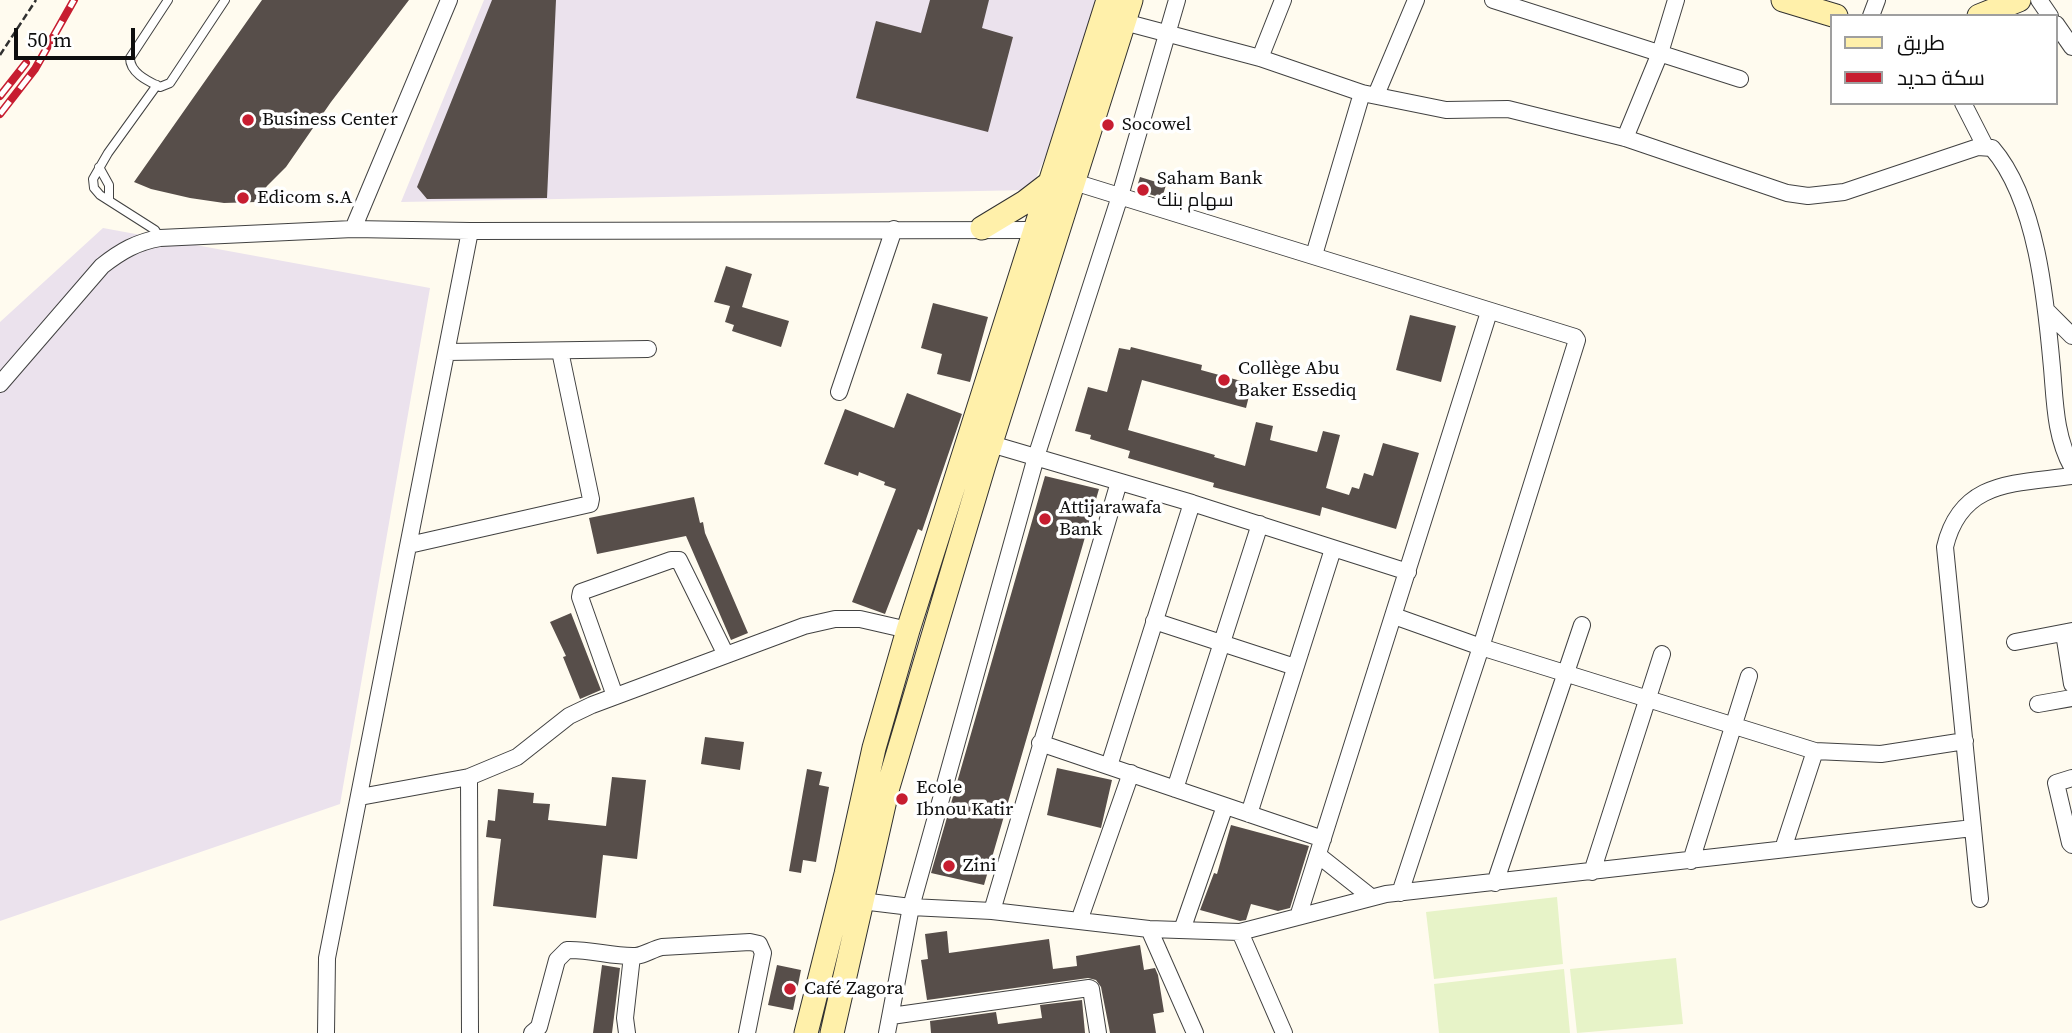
<!DOCTYPE html>
<html>
<head>
<meta charset="utf-8">
<style>
  body { margin:0 }
  #map { position:relative; width:2072px; height:1033px; overflow:hidden; background:#fffbef; font-family:"Source Serif 4",Cairo,serif }
  canvas { display:block }
  .legend { position:absolute; left:1830px; top:14px; width:228px; height:91px; box-sizing:border-box; background:#fff; border:2px solid #9f9f9f; margin:0; padding:9px 12px; list-style:none; font-size:21px; color:#0e0e0e }
  .legend li { display:flex; align-items:center; gap:14px; height:35px }
  .legend b { width:35px; border:2px solid #9f9f9f }
  .scale { position:absolute; left:14px; top:28px; width:121px; height:32px; box-sizing:border-box; border:4px solid #0e0e0e; border-top:0; padding-left:9px; font-size:21px; line-height:24px; white-space:nowrap; color:#0e0e0e; -webkit-text-stroke:5px #fff; paint-order:stroke }
</style>
</head>
<body>
<div id="map">
<canvas width="2072" height="1033"></canvas>
<ul class="legend">
<li><b style="height:9px;background:#fff0aa"></b>طريق</li>
<li><b style="height:9px;background:#c71d30"></b>سكة حديد</li>
</ul>
<div class="scale">50 m</div>
</div>
<script>
const ctx = document.querySelector('canvas').getContext('2d');
ctx.lineJoin = 'round';
function fill(path, color) { ctx.fillStyle = color; ctx.fill(path, 'evenodd'); }
function trace(path, color, width, dash) { ctx.strokeStyle = color; ctx.lineWidth = width; ctx.lineCap = dash ? 'butt' : 'round'; ctx.setLineDash(dash || []); ctx.stroke(path); }
function write(font, color, halo, rows, align = 'center') {
  ctx.font = font + ' "Source Serif 4",Cairo,serif'; ctx.lineWidth = 7; ctx.setLineDash([]); ctx.textBaseline = 'middle'; ctx.strokeStyle = halo; ctx.fillStyle = color; for (const [text, x, y, turn = 0] of rows) {
    ctx.save(); ctx.translate(x, y); ctx.rotate((+turn || 0) * Math.PI / 180); ctx.textAlign = isNaN(turn) ? turn : align; if (halo) ctx.strokeText(text, 0, 0); ctx.fillText(text, 0, 0); ctx.restore();
  }
}
fill(new Path2D(`
  M484 0H1112L1031 190 401 202Z
  M103 228 430 288 340 804 0 921V322Z`), '#ebe2ed');
fill(new Path2D(`
  M1557 897 1563 964 1434 979 1426 912Z
  M1676 958 1683 1024 1577 1033 1570 969Z
  M1564 969 1570 1033H1439L1434 984Z`), '#e7f3c8');
fill(new Path2D(`
  M262 0H409L331 102 286 167 267 186 256 202 224 203 190 198 151 189 134 182Z
  M492 0H556L547 198 427 199 417 187Z
  M930 0H989L982 28 1013 37 988 132 856 98 876 21 921 33Z
  M1140 177 1166 185 1162 198 1136 190Z
  M726 266 752 274 742 307 789 321 781 347 732 331 734 325 725 322 730 306 714 302Z
  M933 303 988 317 970 382 937 374 942 354 921 348Z
  M1410 315 1456 326 1441 382 1396 370Z
  M1131 347 1202 365 1201 370 1252 384 1246 408 1142 380 1128 430 1215 455 1214 457 1245 466 1256 422 1273 426 1270 440 1317 452 1323 431 1340 435 1326 488 1349 495 1352 487 1359 489 1364 473 1373 476 1383 443 1419 453 1396 529 1322 507 1320 516 1213 487 1214 483 1128 458 1130 451 1090 439 1091 435 1075 431 1088 387 1107 392 1119 348 1130 350Z
  M907 393 962 414 922 531 918 529 885 614 852 602 896 489 884 485 885 482 859 472 858 476 824 464 845 409 894 428Z
  M1045 476 1099 489 984 885 931 873Z
  M694 497 700 523 703 522 705 533 748 633 731 640 686 536 597 554 589 518Z
  M571 613 601 690 580 699 563 657 566 656 550 622Z
  M705 737 744 742 740 770 701 764Z
  M1057 768 1112 780 1101 828 1047 815Z
  M807 769 822 772 819 785 829 787 816 862 803 860 801 873 789 871Z
  M612 777 646 780 637 859 603 855 596 918 493 906 501 839 486 837 488 820 495 821 498 789 534 793 533 803 550 804 548 820 606 826Z
  M1231 825 1309 846 1290 908 1278 911 1251 904 1246 920 1240 921 1200 910 1214 873 1217 874Z
  M947 931 949 953 1049 939 1053 969 1077 966 1076 956 1140 945 1144 970 1155 968 1158 975 1164 1012 1153 1014 1156 1033H1110L1101 987 1096 980 1088 978 927 1000 921 960 928 959 925 934Z
  M602 965 620 968 612 1033H593Z
  M777 965 801 970 793 1010 768 1005Z
  M1082 1000 1085 1033H931L930 1021 996 1012 998 1024 1042 1018 1040 1005Z`), '#574e4a');
const lane = new Path2D(`
  M168 0 130 58C130 73 148 81 160 87L170 83 225 0
  M157 85 108 153 93 179 94 188 100 195 155 230 160 238
  M99 167 109 185V199`);
const street = new Path2D(`
  M1493 0 1740 79
  M2039 0 2050 16
  M1871 16 1877 0
  M1124 22 1260 58 1362 93 1446 110 1508 109 1625 138 1787 193 1808 196 1844 192 1978 147 1992 148C2037 200 2046 301 2052 368 2055 402 2055 436 2072 467
  M2056 24 2072 47
  M1260 58 1283 0
  M1376 95 1416 0
  M1963 103 1985 146
  M1625 138 1660 53 1676 0
  M1074 182 1575 337 1577 340 1481 647 1400 893
  M353 229 449 0
  M1314 255 1362 93
  M2047 311 2072 336
  M447 352 648 349
  M0 384 102 266C121 251 137 242 160 238L353 229 470 231 1042 230
  M839 392 894 229
  M991 444 1192 503 1408 572
  M409 545 590 504 591 499 560 351
  M1394 616 1481 647 1815 751 1881 754 1965 741
  M1154 621 1295 667
  M2064 633 2072 684
  M2015 642 2072 631
  M615 696 580 597 581 592 671 560H679L726 655
  M2038 704 2072 698
  M1040 743 1323 839
  M1109 766 1192 503
  M469 777 470 1033
  M2072 778 2056 783 2070 843 2072 845
  M1175 789 1260 524
  M360 797 469 777 517 757 569 716 592 705 804 626 835 619H860L908 630
  M1249 814 1333 549
  M1783 849 1815 751
  M1318 855 1371 897
  M1691 861 1749 676
  M1592 872 1662 654
  M1495 883 1582 625
  M1980 899 1945 547C1961 479 2016 484 2072 476
  M853 900 911 907 992 911 1149 929 1240 932 1386 894 1973 828
  M992 911 1119 482
  M1298 917 1489 312
  M1079 921 1131 773
  M1149 929 1195 1033
  M1182 930 1225 806
  M1240 932 1284 1033
  M891 1016 1089 988 1091 989 1098 1033
  M326 1033 327 958 470 231
  M532 1033 539 1027 557 960 567 950C590 949 613 957 636 956 645 955 653 949 662 947L750 942 759 944 763 953 747 1033
  M627 1033 625 1018 632 956
  M887 1033 911 907 1036 457 1120 196 1177 0`);
const secondary = new Path2D(`
  M1783 0 1836 16
  M1979 16 2019 0
  M982 228 1025 202 1051 182
  M806 1033 846 874 874 748 908 630 1108 0
  M832 1033 888 787 984 465 1131 0`);
trace(lane, '#414141', 10);
trace(street, '#414141', 18);
trace(secondary, '#303030', 25);
trace(new Path2D(`
  M0 55 36 0`), '#303030', 2.5, [7, 3.5]);
trace(lane, '#fff', 8);
trace(street, '#fff', 16);
trace(secondary, '#fff0aa', 23);
const rail = new Path2D(`
  M0 96 26 63
  M0 114 35 69 74 0`);
trace(rail, '#c71d30', 8);
trace(rail, '#fff', 5, [16]);
for (const [x, y, r, color] of [
  [248,120,7,"#c71d30"],
  [1108,125,7,"#c71d30"],
  [1143,190,7,"#c71d30"],
  [243,198,7,"#c71d30"],
  [1224,380,7,"#c71d30"],
  [1045,519,7,"#c71d30"],
  [902,799,7,"#c71d30"],
  [949,866,7,"#c71d30"],
  [790,989,7,"#c71d30"]
]) { const dot = new Path2D(); dot.arc(x, y, r, 0, 2 * Math.PI); ctx.fillStyle = color; ctx.fill(dot); trace(dot, '#fff', 2.5); }
write('19px', '#0e0e0e', '#fff', [
  ["Business Center",262,120],
  ["Socowel",1122,125],
  ["Saham Bank",1157,179],
  ["سهام بنك",1157,201],
  ["Edicom s.A",257,198],
  ["Collège Abu",1238,369],
  ["Baker Essediq",1238,391],
  ["Attijarawafa",1059,508],
  ["Bank",1059,530],
  ["Ecole",916,788],
  ["Ibnou Katir",916,810],
  ["Zini",963,866],
  ["Café Zagora",804,989]
], 'left');
</script>
</body>
</html>
